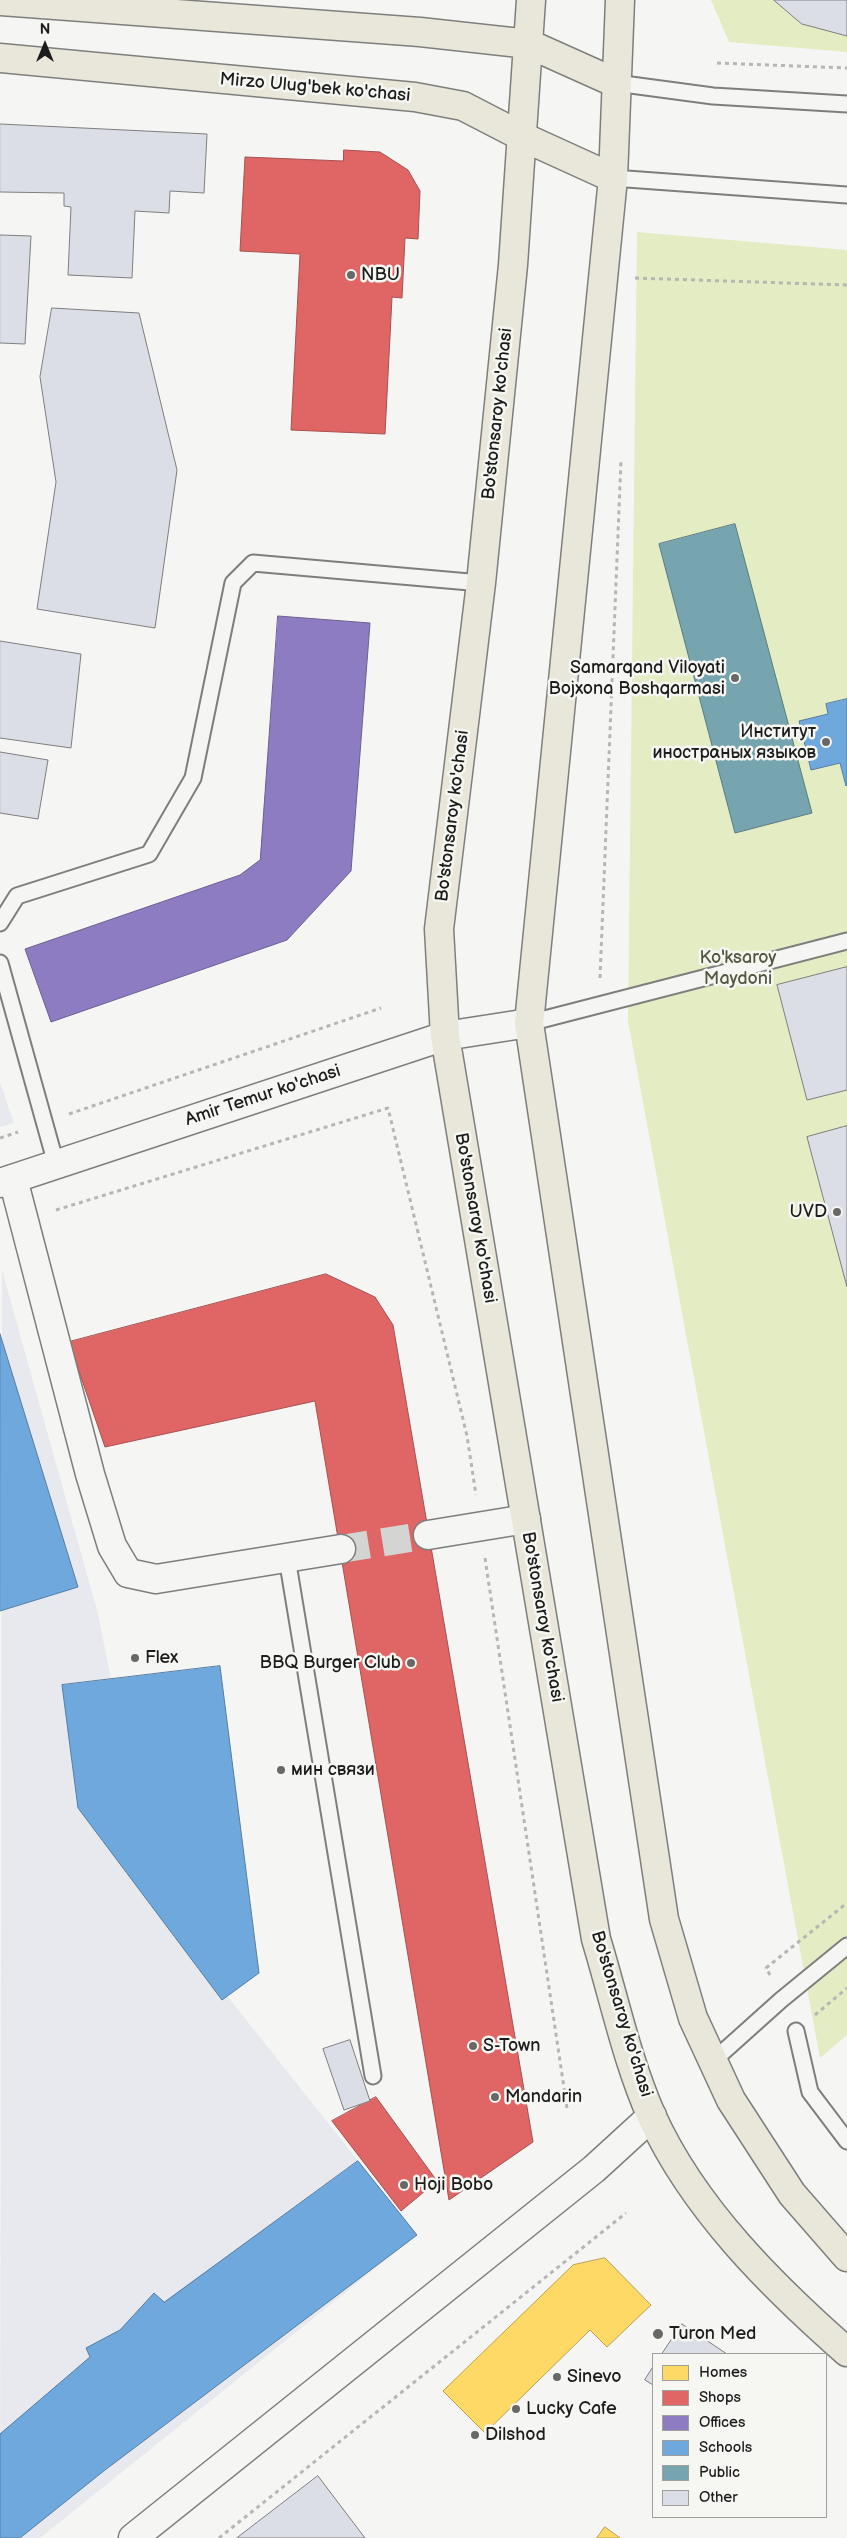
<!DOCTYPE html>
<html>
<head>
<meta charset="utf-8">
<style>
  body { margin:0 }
  #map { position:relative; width:847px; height:2538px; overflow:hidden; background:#f5f5f3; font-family:"Balsamiq Sans",sans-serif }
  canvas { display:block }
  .legend { position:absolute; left:652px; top:2353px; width:175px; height:165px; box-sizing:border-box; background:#f6f6f2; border:1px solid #9f9f9c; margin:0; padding:6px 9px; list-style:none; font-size:15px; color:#1c1c1c }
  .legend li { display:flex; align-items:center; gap:10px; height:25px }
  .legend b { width:25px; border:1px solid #9f9f9c }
  .north { position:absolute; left:20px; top:20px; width:50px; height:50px; -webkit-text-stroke:4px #f6f6f2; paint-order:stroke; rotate:0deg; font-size:14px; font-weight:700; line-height:20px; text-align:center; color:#1c1c1c }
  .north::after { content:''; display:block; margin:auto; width:18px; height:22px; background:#1c1c1c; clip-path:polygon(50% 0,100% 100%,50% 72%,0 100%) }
</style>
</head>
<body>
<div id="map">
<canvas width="847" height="2538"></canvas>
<ul class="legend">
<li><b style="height:14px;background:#ffd966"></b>Homes</li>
<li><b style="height:14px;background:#e06666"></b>Shops</li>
<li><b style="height:14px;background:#8e7cc3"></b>Offices</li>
<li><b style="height:14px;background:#6fa8dc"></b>Schools</li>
<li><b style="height:14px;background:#76a5af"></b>Public</li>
<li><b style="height:14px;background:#dcdee7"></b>Other</li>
</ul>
<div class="north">N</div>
</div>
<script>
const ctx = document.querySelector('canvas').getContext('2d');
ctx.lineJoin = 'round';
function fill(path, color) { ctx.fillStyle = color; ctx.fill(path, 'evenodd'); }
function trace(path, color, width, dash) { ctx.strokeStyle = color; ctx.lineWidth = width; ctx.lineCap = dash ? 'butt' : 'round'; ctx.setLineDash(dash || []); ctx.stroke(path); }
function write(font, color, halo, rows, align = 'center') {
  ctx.font = font + ' "Balsamiq Sans",sans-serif'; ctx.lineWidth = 5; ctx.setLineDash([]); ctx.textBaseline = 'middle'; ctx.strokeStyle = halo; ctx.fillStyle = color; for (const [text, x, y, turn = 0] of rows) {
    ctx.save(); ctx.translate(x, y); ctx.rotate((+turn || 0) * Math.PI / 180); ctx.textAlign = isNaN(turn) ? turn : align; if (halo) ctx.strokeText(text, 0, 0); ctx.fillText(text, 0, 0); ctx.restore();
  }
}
fill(new Path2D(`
  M0 1082 14 1123 0 1127Z
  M2 1270 98 1614 111 1679 62 1685 78 1808 417 2235 40 2538H0Z`), '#e7e9ee');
fill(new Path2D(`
  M711 0H847V52L729 42Z
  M637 232 847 250V2035L820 2058 628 1021Z`), '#e3ecc2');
const homes = new Path2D(`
  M605 2258 651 2305 607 2347 590 2330 485 2433 443 2391 573 2265Z
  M605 2527 620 2538H597Z`);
fill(homes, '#ffd966');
trace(homes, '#bba050', 1);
const shops = new Path2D(`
  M344 150 380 152 408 170 420 191 418 239 405 238 402 298 392 297 385 434 291 430 300 254 240 251 245 157 343 161Z
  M326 1274 375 1297 393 1325 533 2142 449 2200 315 1401 105 1447 69 1342Z
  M376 2097 437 2181 401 2211 332 2121Z`);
fill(shops, '#e06666');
trace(shops, '#a55050', 1);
const offices = new Path2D(`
  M278 616 370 623 351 871 287 940 51 1022 25 949 240 875 260 860Z`);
fill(offices, '#8e7cc3');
trace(offices, '#6c5f91', 1);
const schools = new Path2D(`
  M847 699V785L846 786 840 763 811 770 799 721 828 714 826 704Z
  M0 1334 78 1587 0 1611Z
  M220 1666 259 1973 222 2000 78 1808 62 1685Z
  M358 2161 417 2235 105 2470 20 2538H0V2434L90 2357 86 2348 120 2330 154 2293 164 2302Z`);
fill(schools, '#6fa8dc');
trace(schools, '#567ea2', 1);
const public = new Path2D(`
  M735 524 812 813 735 833 659 544Z`);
fill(public, '#76a5af');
trace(public, '#5b7c83', 1);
const building = new Path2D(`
  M774 0H847V36L802 24Z
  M0 124 207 134 204 193 170 191 169 213 135 211 132 278 68 275 71 207 64 206V193L0 192Z
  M0 235 31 236 25 344 0 343Z
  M52 308 139 313 177 470 155 628 37 609 56 482 40 377Z
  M0 641 81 654 71 748 0 738Z
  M0 752 48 760 38 819 0 813Z
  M847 967V1090L807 1100 777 985Z
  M847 1126V1287L807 1137Z
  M350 2040 370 2101 344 2110 323 2049Z
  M682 2324 727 2354H662Z
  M653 2367V2385L645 2380Z
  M318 2476 365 2538H237Z`);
fill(building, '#dcdee7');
trace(building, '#7e7e7d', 1);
trace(new Path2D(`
  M341 1549 428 1535`), '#d4d4d3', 28, [28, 14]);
const service = new Path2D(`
  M616 83 713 96 847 104
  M613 178 847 195
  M0 923 17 896 149 854 193 778 233 583 253 563 481 583
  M0 963 56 1164
  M529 1023 847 941
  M287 1558 373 2076
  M796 2031 810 2092 847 2141
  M713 2061 781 2000 847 1946`);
const minor = new Path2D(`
  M13 1179 90 1474 112 1546 128 1573 156 1579 341 1549
  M428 1535 526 1519
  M133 2538 594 2169 652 2116`);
const secondary = new Path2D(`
  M0 1183 445 1036 529 1023`);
const primary = new Path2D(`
  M531 0 513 265 481 583 439 929 445 1036 596 1939C614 1998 627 2061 652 2117 694 2209 772 2286 847 2352
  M620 0 613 178 529 1023 664 1919 693 2018 731 2100 792 2194 847 2257
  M0 1 420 32 529 44 616 83
  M0 58 415 97 463 106 523 137 613 178`);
trace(service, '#7e7e7d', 19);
trace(minor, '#7e7e7d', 31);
trace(secondary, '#7e7e7d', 31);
trace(primary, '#7e7e7d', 31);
trace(new Path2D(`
  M717 63 847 68
  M635 278 847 285
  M600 978 621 460
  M69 1114 381 1008
  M0 1138 18 1132
  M56 1210 388 1108 467 1436 476 1495
  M485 1558 567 2108
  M770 1975 766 1968 847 1903
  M815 2015 847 1988
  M219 2538 626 2213`), '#b6b6b5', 3, [4, 4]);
trace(service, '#f5f5f3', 15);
trace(minor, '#f5f5f3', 28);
trace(secondary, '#f5f5f3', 28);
trace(primary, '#e9e7da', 28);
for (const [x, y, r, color] of [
  [351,275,5,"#686867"],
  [735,678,5,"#686867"],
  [826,742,5,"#686867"],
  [837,1212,5,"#686867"],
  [135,1658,5,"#686867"],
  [411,1663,5,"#686867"],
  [281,1770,5,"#686867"],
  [473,2046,5,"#686867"],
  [495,2097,5,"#686867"],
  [404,2185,5,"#686867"],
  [658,2334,6,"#686867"],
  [557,2377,5,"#686867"],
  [516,2409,5,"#686867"],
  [475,2435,5,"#686867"]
]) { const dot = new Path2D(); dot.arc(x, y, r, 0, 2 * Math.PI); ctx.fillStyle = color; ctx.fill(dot); trace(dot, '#f6f6f2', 2); }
write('18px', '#1c1c1c', '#f6f6f2', [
  ["Mirzo Ulug'bek ko'chasi",315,88,5],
  ["Bo'stonsaroy ko'chasi",498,414,-84],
  ["Bo'stonsaroy ko'chasi",453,816,-83],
  ["Amir Temur ko'chasi",263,1096,-18],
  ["Bo'stonsaroy ko'chasi",475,1218,80],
  ["Bo'stonsaroy ko'chasi",542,1617,80],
  ["Bo'stonsaroy ko'chasi",621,2014,73]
]);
write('18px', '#1c1c1c', '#f6f6f2', [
  ["NBU",361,275],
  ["Samarqand Viloyati",725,668,"right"],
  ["Bojxona Boshqarmasi",725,689,"right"],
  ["Институт",816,732,"right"],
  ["иностраных языков",816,753,"right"],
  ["UVD",827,1212,"right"],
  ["Flex",145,1658],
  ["BBQ Burger Club",401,1663,"right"],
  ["мин связи",291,1770],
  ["S-Town",483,2046],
  ["Mandarin",505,2097],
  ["Hoji Bobo",414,2185],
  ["Turon Med",669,2334],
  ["Sinevo",567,2377],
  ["Lucky Cafe",526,2409],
  ["Dilshod",485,2435]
], 'left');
write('18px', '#535842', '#f6f6f2', [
  ["Ko'ksaroy",738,958],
  ["Maydoni",738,979]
]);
</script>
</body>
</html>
